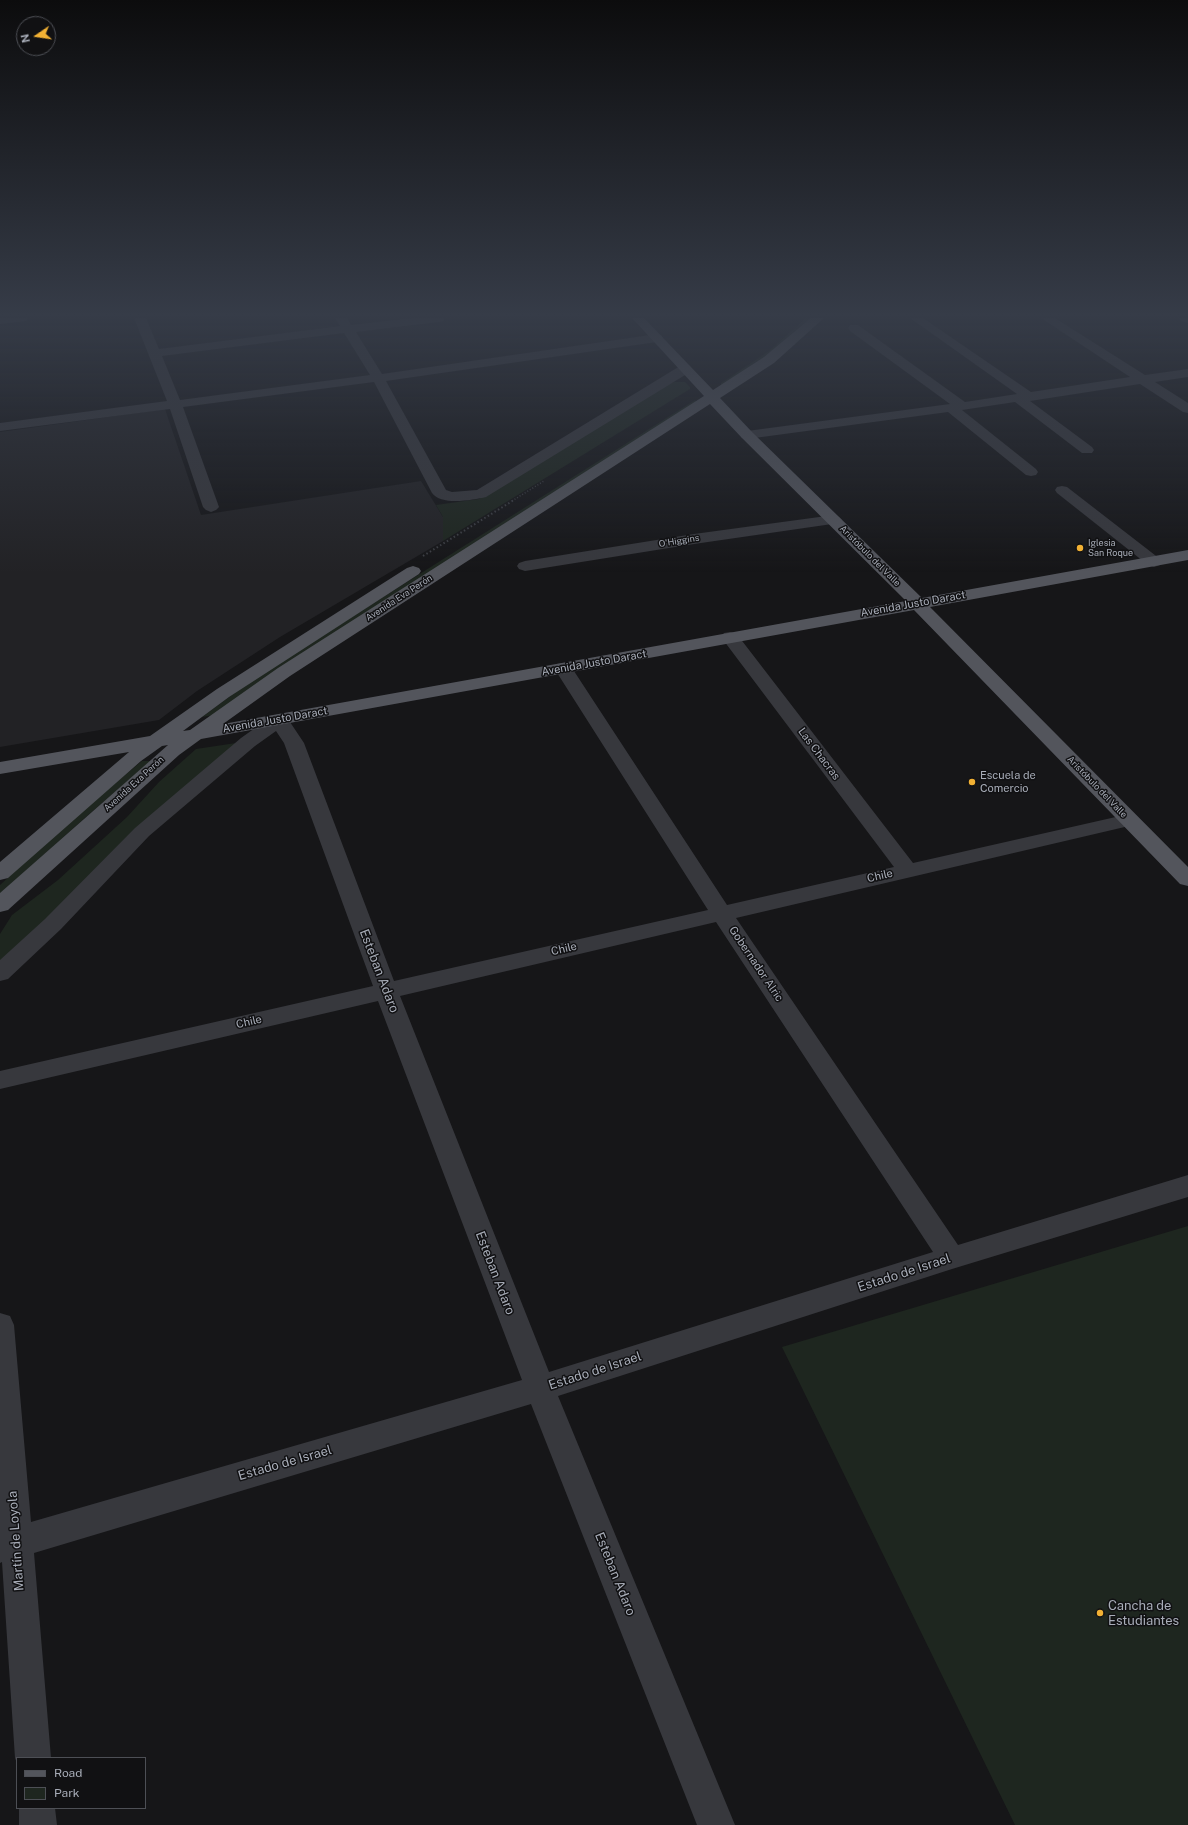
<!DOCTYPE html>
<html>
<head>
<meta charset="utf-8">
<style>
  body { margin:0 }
  #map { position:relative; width:1188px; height:1825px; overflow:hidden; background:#161618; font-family:"Public Sans",sans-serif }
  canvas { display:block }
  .legend { position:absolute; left:16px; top:1757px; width:130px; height:52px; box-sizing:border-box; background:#111113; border:1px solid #4d4f55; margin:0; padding:5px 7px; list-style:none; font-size:12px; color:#a8adb8 }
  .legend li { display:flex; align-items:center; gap:8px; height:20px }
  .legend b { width:20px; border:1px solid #4d4f55 }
  .north { position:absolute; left:16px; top:16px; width:40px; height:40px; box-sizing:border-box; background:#111113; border:1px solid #4d4f55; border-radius:50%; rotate:257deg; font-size:11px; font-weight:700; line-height:16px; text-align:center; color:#a8adb8 }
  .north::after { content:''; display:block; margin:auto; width:14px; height:18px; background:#f2b134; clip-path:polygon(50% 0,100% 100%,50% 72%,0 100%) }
</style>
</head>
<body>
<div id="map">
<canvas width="1188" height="1825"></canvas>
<ul class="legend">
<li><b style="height:5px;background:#53555c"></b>Road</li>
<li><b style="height:11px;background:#1e261f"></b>Park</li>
</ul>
<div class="north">N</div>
</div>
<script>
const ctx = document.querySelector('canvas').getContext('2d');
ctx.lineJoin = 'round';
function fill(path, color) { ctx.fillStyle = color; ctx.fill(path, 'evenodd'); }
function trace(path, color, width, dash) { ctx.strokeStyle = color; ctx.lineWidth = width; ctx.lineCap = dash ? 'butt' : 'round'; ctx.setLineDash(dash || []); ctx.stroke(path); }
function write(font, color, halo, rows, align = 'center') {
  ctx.font = font + ' "Public Sans",sans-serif'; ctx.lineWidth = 3; ctx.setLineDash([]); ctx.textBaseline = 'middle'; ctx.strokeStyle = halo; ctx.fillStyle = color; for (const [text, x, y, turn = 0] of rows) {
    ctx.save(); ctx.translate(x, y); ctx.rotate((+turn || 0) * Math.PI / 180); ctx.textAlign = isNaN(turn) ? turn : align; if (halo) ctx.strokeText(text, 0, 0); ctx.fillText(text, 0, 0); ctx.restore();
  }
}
fill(new Path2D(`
  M165 409 201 515 421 481 443 517V541L280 637 197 691 159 720 0 747V432Z`), '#222225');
fill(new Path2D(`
  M806 318H811L774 350 721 386V383L769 351Z
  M674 382H685L690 387V389L443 541V517L436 505 479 499 667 384Z
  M695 400 697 403 214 715 202 717 240 689 301 649Z
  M236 743 0 962V934L12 915 58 880 127 817 159 782 196 749Z
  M142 761H151L87 816 0 894V885L79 813Z
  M1188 1226V1825H1015L782 1347Z`), '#1e261f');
trace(new Path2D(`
  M512 501 544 481`), '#3d3f44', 1.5, [1, 2]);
trace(new Path2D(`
  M423 556 514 500`), '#3d3f44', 2, [1.5, 2.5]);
fill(new Path2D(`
  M0 318H28L26 321 0 324Z
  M134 318H146L159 349 340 326 335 318H347L351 325 413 318H445L443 321 439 322 356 332 382 374 657 334 661 335 663 338 661 341 657 342 386 381 446 490 452 492 477 490 680 366H690L691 369 690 372 486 497C473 500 441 506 432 493L374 382 183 407 219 507 216 510 211 512 206 510 203 507 170 409 0 431V423L167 401ZM344 333 370 375 180 400 162 356Z
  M910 318H923L1031 392 1130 377 1041 318H1055L1145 375 1188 369V377L1155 382 1188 403V413L1183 412 1140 384 1030 401 1092 447 1094 450 1092 453H1082L1015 402 962 410 1036 469 1038 472 1036 475 1031 476 1026 475 948 412 747 439 742 438 740 435 742 432 747 431 950 404 850 331 848 328 850 325H858L965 402 1017 394Z
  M1179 318H1188V323L1181 321Z
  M1062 486 1067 487 1160 559 1162 562 1160 565 1154 567 1148 565 1057 493 1055 490 1057 487Z
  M834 515 839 517 842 520 839 523 694 544 525 571 519 569 517 566 519 563 525 561 694 534Z
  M730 632 736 633 913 863 1129 814 1136 816 1139 820 1136 824 1129 826 736 918 958 1245 1188 1175V1197L952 1269 558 1396 735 1825H697L531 1404 34 1553 51 1758H17V1763L15 1758 2 1562 0 1563V1313L10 1316 14 1325 31 1522 522 1380 378 1001 0 1089V1071L373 986 284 743 276 731 255 746 149 836 61 929 8 979 0 981V960L45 919 135 828 241 738 272 716 279 714 286 716 304 743 394 981 708 910 554 668 557 664 563 663 569 664 572 668 727 905 894 867 721 637 724 633ZM716 922 933 1252 549 1372 400 996Z
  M19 1808H55L57 1825H19Z`), '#37383d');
fill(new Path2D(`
  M632 318H644L713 390 764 357 811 318H824L774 363 720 398 752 432 922 598 1188 550V560L930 607 1188 867V886L1180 884 914 610 201 739 179 755 8 910 0 912V893L168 745 162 746 141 761 8 878 0 880V862L129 752 0 774V762L150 736 217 689 407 568 413 566 419 568 421 571 419 574 229 697 183 731 190 730 278 668 704 396ZM710 404 742 438 906 601 223 724 290 676Z`), '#53555c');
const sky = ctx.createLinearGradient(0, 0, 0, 573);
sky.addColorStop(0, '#0c0c0d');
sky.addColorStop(0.55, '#363c48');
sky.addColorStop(1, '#363c4800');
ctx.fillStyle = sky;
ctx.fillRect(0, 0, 1188, 573);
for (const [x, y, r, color] of [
  [1080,548,4,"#f2b134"],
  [972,782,4,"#f2b134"],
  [1100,1613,4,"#f2b134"]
]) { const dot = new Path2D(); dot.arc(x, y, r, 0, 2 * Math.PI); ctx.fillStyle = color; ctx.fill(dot); trace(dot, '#111113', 1.5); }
write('9px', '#a8adb8', '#111113', [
  ["O'Higgins",679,541,-9],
  ["Aristóbulo del Valle",870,556,45],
  ["Avenida Eva Perón",399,598,-33],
  ["Avenida Eva Perón",134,784,-42],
  ["Aristóbulo del Valle",1097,787,46]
]);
write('9px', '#a8adb8', '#111113', [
  ["Iglesia",1088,543],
  ["San Roque",1088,553]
], 'left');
write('11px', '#a8adb8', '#111113', [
  ["Avenida Justo Daract",913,604,-10],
  ["Avenida Justo Daract",594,663,-10],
  ["Avenida Justo Daract",275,720,-10],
  ["Las Chacras",819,754,53],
  ["Chile",880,876,-13],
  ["Chile",564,949,-13],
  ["Gobernador Alric",756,964,56],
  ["Chile",249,1022,-13]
]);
write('11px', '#a8adb8', '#111113', [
  ["Escuela de",980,776],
  ["Comercio",980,789]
], 'left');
write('13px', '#a8adb8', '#111113', [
  ["Esteban Adaro",379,971,69],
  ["Esteban Adaro",495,1273,69],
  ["Estado de Israel",904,1273,-18],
  ["Estado de Israel",595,1371,-18],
  ["Estado de Israel",285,1463,-16],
  ["Martín de Loyola",16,1541,-94],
  ["Esteban Adaro",615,1574,68]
]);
write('13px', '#a8adb8', '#111113', [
  ["Cancha de",1108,1606],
  ["Estudiantes",1108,1621]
], 'left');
</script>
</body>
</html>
